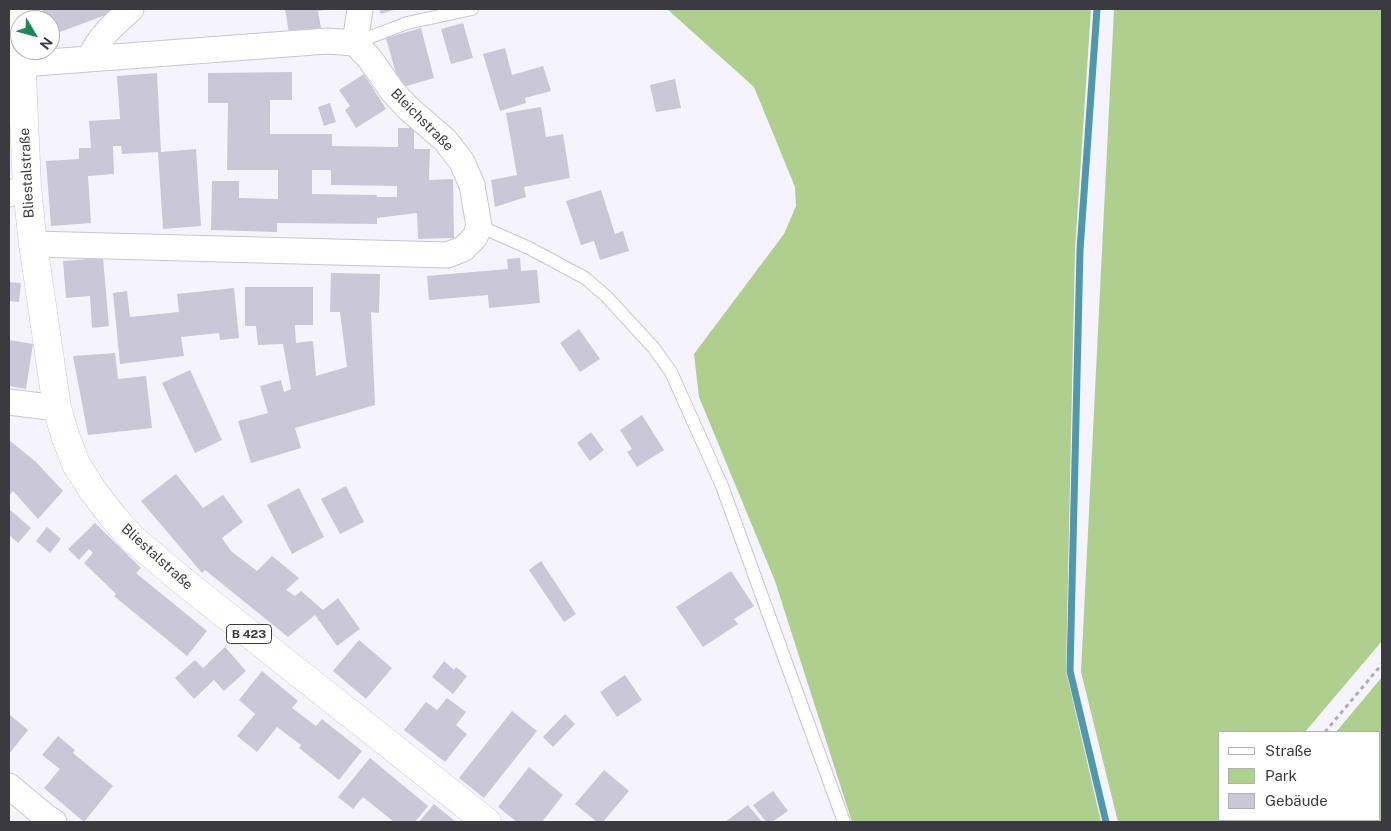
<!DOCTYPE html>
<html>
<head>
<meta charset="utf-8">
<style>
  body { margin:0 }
  #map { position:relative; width:1391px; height:831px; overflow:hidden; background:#f5f4fd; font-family:"Public Sans",sans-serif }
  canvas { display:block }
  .frame { position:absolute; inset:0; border:10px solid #3b3a40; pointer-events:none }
  .legend { position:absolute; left:1218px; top:731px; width:162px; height:90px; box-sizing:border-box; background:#fff; border:1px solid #b1b0b3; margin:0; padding:6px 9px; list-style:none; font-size:15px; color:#3b3a40 }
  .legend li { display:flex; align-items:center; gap:10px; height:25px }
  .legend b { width:25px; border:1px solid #b1b0b3 }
  .north { position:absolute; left:10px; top:10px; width:50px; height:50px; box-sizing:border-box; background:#fff; border:1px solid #b1b0b3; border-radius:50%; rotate:127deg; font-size:14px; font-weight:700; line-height:20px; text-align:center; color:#3b3a40 }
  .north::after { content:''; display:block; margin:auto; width:18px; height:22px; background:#218560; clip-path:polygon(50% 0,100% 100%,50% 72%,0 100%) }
</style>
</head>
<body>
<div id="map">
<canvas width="1391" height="831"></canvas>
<div class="frame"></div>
<ul class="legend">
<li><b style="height:6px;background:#fff"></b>Straße</li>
<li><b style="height:14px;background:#afcf8f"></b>Park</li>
<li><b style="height:14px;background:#cac8d6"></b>Gebäude</li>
</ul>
<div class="north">N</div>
</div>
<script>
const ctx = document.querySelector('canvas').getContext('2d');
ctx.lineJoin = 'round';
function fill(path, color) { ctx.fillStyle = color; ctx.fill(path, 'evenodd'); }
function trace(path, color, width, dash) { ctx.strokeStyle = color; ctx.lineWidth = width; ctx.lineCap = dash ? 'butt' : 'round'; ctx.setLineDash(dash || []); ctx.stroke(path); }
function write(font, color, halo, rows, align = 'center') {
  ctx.font = font + ' "Public Sans",sans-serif'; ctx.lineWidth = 4; ctx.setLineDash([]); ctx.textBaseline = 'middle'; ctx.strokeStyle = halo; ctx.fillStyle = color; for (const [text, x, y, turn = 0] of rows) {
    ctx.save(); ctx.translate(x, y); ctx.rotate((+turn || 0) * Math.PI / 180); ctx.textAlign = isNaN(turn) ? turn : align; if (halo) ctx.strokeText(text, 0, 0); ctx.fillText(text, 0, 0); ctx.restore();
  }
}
fill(new Path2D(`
  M667 9H1091L1075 250 1066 671 1101 822H852L775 581 699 397 694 354 784 234 796 206 795 187 754 87Z
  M1114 9H1382V641L1305 732H1220V820H1231L1229 822H1118L1081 672Z
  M1382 677V822H1262L1264 820H1380V732H1336Z`), '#afcf8f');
trace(new Path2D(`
  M1097 9 1080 250 1070 671 1106 822`), '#5197ae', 7);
fill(new Path2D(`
  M42 9H110L111 13 52 35 50 29V20H46Z
  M285 9H323V10L318 11 321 28 289 33Z
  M379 9H397L381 14Z
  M463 23 473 58 451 64 441 29Z
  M421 28 434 78 400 88 386 38Z
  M505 48 512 75 543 66 551 91 525 98 526 103 500 111 483 54Z
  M292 72V100H270V134H332V146L398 147V128H414V149H430L429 180 453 179 454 238 418 239 417 213 377 218V224L277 223V232L211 230 212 181H239V198L278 199V170H227L228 103H208V73ZM312 170H331V185L397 186V197H377V195L312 194Z
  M157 73 161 152 196 149 201 226 163 229 158 152 122 154 121 146H113L114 174 88 176 91 223 51 226 46 161 79 159V148H91L89 121 120 119 117 76Z
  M364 74 386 109 356 128 345 110 350 106 339 90Z
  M675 79 681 108 656 112 650 85Z
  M330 103 336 122 324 126 318 107Z
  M541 107 546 137 563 134 570 178 524 187 526 197 495 207 491 180 517 175 506 113Z
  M601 190 615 234 623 231 629 251 600 260 594 241 581 245 566 201Z
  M103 258 109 326 92 328 90 296 66 298 63 261Z
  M520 258 521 271 537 270 540 303 489 308 488 295 429 300 427 276 508 269 507 259Z
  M331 273 380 274 379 313 371 312 375 405 295 428 301 448 251 463 238 421 268 413 260 386 281 380 284 392 291 389 283 344 258 345 256 326H245V287H313V325H295L296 343 313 341 316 376 347 367 340 312H330Z
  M9 282 21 283 19 302 9 301Z
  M234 288 239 338 220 340 219 333 181 337 184 356 120 364 113 293 127 291 130 317 179 312 177 294Z
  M579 329 600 359 580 372 560 343Z
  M9 340 33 344 26 389 9 386Z
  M115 353 118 379 146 376 152 428 88 435 73 356Z
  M190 370 222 440 195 453 162 383Z
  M642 415 664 450 637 467 627 452 632 449 620 430Z
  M591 432 604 450 590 461 577 443Z
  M9 440 36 462 63 491 38 519 13 491 9 496Z
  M176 474 203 508 223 495 243 522 222 538 231 551 257 571 272 556 299 578 286 590 295 596 301 591 323 610 338 598 360 629 337 646 315 615 288 637 205 570 202 573 141 501Z
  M346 486 364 522 340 534 321 499Z
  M299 488 324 537 292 554 267 505Z
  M9 509 31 528 18 543 9 535Z
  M95 523 141 568 136 573 207 631 187 656 114 596 116 594 84 563 93 553 89 549 79 560 68 549Z
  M47 527 61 539 50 553 36 541Z
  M541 561 576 614 564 622 529 570Z
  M731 571 754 606 734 619 738 624 703 647 676 607Z
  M359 640 392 668 366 699 333 671Z
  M225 647 246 671 224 691 214 680 194 699 175 678 195 660 203 668Z
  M444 661 454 670 456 667 467 676 453 694 432 677Z
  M262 671 298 701 292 708 316 726 322 719 362 751 339 780 299 748 301 745 277 727 257 752 237 736 255 714 239 700Z
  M625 675 642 700 617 717 600 692Z
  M447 698 466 712 456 725 467 734 445 762 404 730 426 702 437 710Z
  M512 711 537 731 484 798 459 778Z
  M9 714 28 730 9 754Z
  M565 714 575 724 553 747 543 737Z
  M58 736 75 750 73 753 113 786 84 822 44 788 60 769 42 755Z
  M370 758 428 806 415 822H394L363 797 353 809 338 797Z
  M529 767 563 795 542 822H517L498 807Z
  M604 770 629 791 603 822H597L575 804Z
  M773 791 788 811 772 822H766L753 805Z
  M434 804 456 822H419Z
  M748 805 762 822H725Z`), '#cac8d6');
const service = new Path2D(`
  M355 43 407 23 472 9
  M479 226 529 248 585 278 606 296 653 347 671 372 722 486 844 822`);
const minor = new Path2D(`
  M355 43 360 9
  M89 59C100 36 112 26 131 9
  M22 64 327 41 355 43 370 59 393 92 409 109 445 140 462 162 472 185 479 226 475 237 463 249 447 255 33 244
  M9 194 27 187
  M9 402 57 408
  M9 786 46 817 54 822`);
const primary = new Path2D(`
  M14 9 19 24 20 39
  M21 50 27 187 33 244 57 408 65 435 76 464 93 491 114 518 133 539 184 582 487 822`);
trace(service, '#c8c6d5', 14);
trace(minor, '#c8c6d5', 27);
trace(primary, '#c8c6d5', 29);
trace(new Path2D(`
  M1325 732 1382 664
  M1250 822 1252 820`), '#aeadb4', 3, [4, 4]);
trace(service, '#fff', 12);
trace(minor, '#fff', 25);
trace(primary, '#fff', 28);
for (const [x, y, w] of [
  [249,634,45]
]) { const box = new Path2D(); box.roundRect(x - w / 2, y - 9.5, w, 19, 4); ctx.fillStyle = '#fff'; ctx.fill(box); trace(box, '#3b3a40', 1); }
write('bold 12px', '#3b3a40', null, [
  ["B 423",249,634]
]);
write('14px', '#3b3a40', '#fff', [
  ["Bleichstraße",422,120,45],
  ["Bliestalstraße",27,173,-93],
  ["Bliestalstraße",157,557,42]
]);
</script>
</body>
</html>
